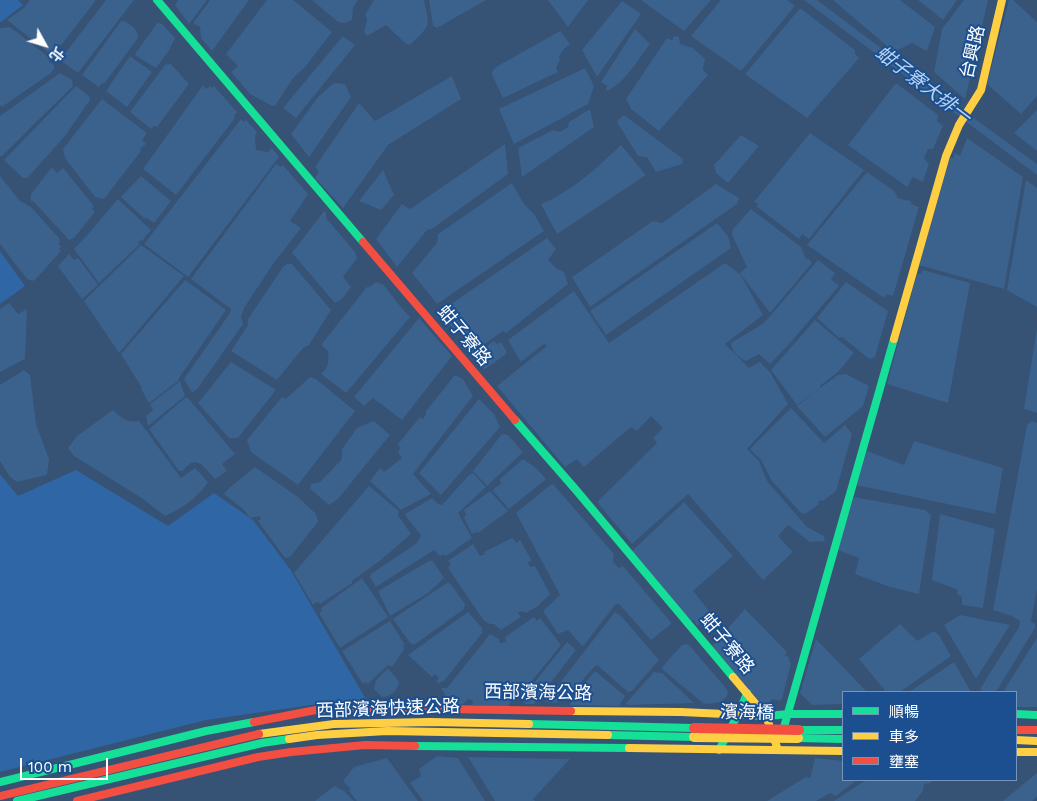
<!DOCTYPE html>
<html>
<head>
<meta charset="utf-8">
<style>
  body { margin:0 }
  #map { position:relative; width:1037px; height:801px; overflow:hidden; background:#365274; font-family:"Work Sans","Noto Sans TC",sans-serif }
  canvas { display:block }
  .legend { position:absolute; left:842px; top:691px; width:175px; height:90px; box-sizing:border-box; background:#1b4f8f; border:1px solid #7695bc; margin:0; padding:6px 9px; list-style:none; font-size:15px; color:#fff }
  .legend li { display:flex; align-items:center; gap:10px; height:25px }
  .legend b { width:25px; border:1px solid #7695bc }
  .north { position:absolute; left:20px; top:20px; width:50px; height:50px; -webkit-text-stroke:4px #1b4f8f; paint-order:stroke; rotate:129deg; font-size:14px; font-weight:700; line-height:20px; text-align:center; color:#fff }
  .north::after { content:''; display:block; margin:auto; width:18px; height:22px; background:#fff; clip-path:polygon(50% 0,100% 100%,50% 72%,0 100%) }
  .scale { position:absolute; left:20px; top:758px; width:88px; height:22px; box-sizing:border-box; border:2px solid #fff; border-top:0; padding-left:6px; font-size:15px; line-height:18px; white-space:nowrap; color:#fff; -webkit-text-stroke:4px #1b4f8f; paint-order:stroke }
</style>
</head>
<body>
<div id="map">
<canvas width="1037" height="801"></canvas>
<ul class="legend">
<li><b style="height:6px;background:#16e098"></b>順暢</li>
<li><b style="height:6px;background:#ffcf43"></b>車多</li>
<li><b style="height:6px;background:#f24e42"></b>壅塞</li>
</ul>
<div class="north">北</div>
<div class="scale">100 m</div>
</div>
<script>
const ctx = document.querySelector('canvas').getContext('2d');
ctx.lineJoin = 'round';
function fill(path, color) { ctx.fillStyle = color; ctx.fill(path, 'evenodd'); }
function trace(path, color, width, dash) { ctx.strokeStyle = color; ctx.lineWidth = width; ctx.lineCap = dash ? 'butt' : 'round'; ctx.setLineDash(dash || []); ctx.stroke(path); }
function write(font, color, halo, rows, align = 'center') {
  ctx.font = font + ' "Work Sans","Noto Sans TC",sans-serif'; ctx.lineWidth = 4; ctx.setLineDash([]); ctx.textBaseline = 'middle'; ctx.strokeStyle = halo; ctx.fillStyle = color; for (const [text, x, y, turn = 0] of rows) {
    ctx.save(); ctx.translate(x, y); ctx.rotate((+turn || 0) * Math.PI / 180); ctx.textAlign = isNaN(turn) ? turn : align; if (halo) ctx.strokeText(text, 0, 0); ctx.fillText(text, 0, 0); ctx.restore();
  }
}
fill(new Path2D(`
  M0 0H18L23 5 0 23Z
  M0 251 25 286 0 304Z
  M76 470 168 526 214 493 253 520 290 569 367 701 318 704 206 720 0 772V474L18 496Z`), '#2f66a5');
fill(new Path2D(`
  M30 0H96L53 56 7 20 24 8Z
  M106 0H134L78 73 60 60Z
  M178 0H207L189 24 175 5Z
  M210 0H249L212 51 201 38 200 27 193 23Z
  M267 0H293L332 32 305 67 293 78 275 106H272L250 94 231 72 238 66 226 54Z
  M312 0H358L353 8 352 20 345 23 338 22Z
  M374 0H424C430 29 431 24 410 45L405 43 386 25 367 36 364 32 367 20 365 15Z
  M429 0H486L437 28 433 26Z
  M548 0H588L568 27Z
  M641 0H711L684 31Z
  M721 0H787L795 6 741 71 691 36Z
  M804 0H817L971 116 1037 164V175Z
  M833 0H900L935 27 927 51 912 43 894 52Z
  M918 0H957L943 20Z
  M964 0H988L965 99 934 72 942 29Z
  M1009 0H1013L1037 22V96L1021 114 987 84Z
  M622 1 641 14 597 77 582 50Z
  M800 8 855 50V54L859 58 807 118 745 74Z
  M121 21H124C130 24 139 30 138 38L104 84 102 83 99 87 82 75Z
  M158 22 160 24H162L175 38 168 52 156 68 136 56 135 54Z
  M10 27 50 58 49 62 54 65V69L51 73 2 107 0 105V28Z
  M635 29 650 44C639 58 623 86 606 91L607 86 601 82Z
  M560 31 570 44 563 50 559 57 560 60 556 67 558 72 503 98 492 75V72L496 67Z
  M343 36 355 45 296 118 283 108Z
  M674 36 679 37 680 44 693 48 705 59 703 70 708 75 659 131 631 109 626 99 667 38 672 40Z
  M130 56 152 72 127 107 106 91Z
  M170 63 189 84 157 127 154 126 151 129 130 112 166 64 168 65Z
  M585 68 594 86 588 104 514 144 499 109Z
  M60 73 72 80 73 86 2 156H0V116Z
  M452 76 461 99 388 145 343 208 315 178 319 171 315 167 359 103 375 121Z
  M334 83 345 84 351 97 309 157 291 134 318 97Z
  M896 83 938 115 937 121 943 126 933 149H928L924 158 929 164 923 182 913 177 907 187 848 145Z
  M203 85 206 89 210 86 212 88 214 86 237 112 234 116 235 118 176 195 143 169Z
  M76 86 89 96 90 100 65 136 30 175 27 178H23L4 160Z
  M102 99 147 133 142 140 146 144 140 149 141 151 104 199 95 197 65 158 63 149Z
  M590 109 594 127 522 177 518 148 553 130 560 132 568 127 569 122Z
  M1037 110V151L1014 133Z
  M624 115 683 159 682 164 656 172 647 157 638 156 617 122 620 118Z
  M241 119 244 122 246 120 257 132 255 136 256 150 268 152 272 148 279 157 188 277 144 244Z
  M810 133 864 170 809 239 802 234 799 239 756 206 759 204 754 202Z
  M741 135 759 146 728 183 716 173 714 165Z
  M967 138 1023 177 1004 289 919 265 950 158H953L955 153 960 156Z
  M505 144 508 174 432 229 427 230 397 267 376 239 402 204 410 209Z
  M621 145 646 175 557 234 541 204C571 192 598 167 621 145Z
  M276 164 281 167 283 165 308 194 290 221 301 228 273 264 244 308 241 317 243 324 198 388 192 393 184 379 230 313 231 309 191 279Z
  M52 167 57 173 63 168 94 206 92 209 95 212 74 238 69 240 33 201 31 202V194Z
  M383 170 394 195 381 210 359 201Z
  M867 172 894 191 897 196V198L911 201V204L919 207 893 296 887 294 884 298 807 245Z
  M0 176 20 201 31 207 59 238 60 242 58 244 61 246 59 249 61 251 34 281 27 279 0 244Z
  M141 176 171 201 154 223 148 219 144 218 121 197Z
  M1026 180 1037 188V307L1007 290Z
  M512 183 524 204 534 214 544 231 437 304 412 273 437 243 438 234Z
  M716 184 739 198 737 204 590 307 572 277 653 221 662 223Z
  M118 199 151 230 142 241 141 240 138 243 140 244 99 283 74 249 89 233Z
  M751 209 801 247 806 259 808 258 812 263 770 313 740 273 747 267 732 235 733 229Z
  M324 211 326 212V218L355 252 357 258 343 277 351 287 342 299 335 303 292 253Z
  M717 223 728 236 731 248 606 335 590 311Z
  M547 238 556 249 548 260 556 268 564 272 568 284 506 333 503 331 473 352 468 346 469 343 463 333H459L440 317 438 313Z
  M141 245 184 276 119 353 84 301Z
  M69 254 74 260 78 258 98 285 82 299 58 266Z
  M818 260 835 273 831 279 839 286 790 343 770 364 759 354 746 361C739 358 731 351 731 343L764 323Z
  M725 263 741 275 763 315 725 344 749 368 760 362 770 372 788 404 747 449 759 461 767 481 807 527 824 536 825 541 810 542 788 525 778 536 793 552 763 580 688 494 632 544 597 502 657 443 653 438 663 428 651 416 637 431 631 427 584 467 577 459 565 467 497 386 547 346 544 344 521 362 508 340 574 291 609 343Z
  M287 264H292L331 310 309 345 303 348 277 380 231 351 248 325V319L283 267Z
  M923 270 970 283 948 403 887 384 917 274H921Z
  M185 280 226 310 179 378 178 381 149 403 141 389 142 388 121 354Z
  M376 282C380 283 384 284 386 288 394 298 401 308 410 317L346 393 321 374C329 367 329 361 328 351L321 345 367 287H370Z
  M846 282 888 311 875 357 871 359 868 358 842 337 839 338 817 318Z
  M9 303 18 314 27 309 25 359 0 372V309Z
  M419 318 452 356 402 420 373 398 364 406 354 397Z
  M815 320 854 353 839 371 820 386V388L838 375 846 374 869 386 863 406 825 437 797 406 820 388 797 405 771 370Z
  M1037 328V413L1024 409Z
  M494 341 497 344 501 342 507 352 505 355 485 369 482 368 472 357Z
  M231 362 276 390 238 438H229L198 403Z
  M24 370 30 375 36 424 49 459 47 475 17 482 10 477 0 461V385Z
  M455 375 463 379 473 396 413 474 431 494 401 510 370 481 380 468 384 472 402 458 398 453 400 448 398 444 420 417 423 419 426 414V411Z
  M310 377 316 379 355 411 298 485 251 452 247 440 282 397 286 399Z
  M180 381 185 396 148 426 146 416 153 410 150 404Z
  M186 397 189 399 235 454 222 464 227 471 215 479 201 464 196 462 191 463 182 471H179L149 429Z
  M479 399 494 414 500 427 441 495 419 473Z
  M791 408 824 443 845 425 852 434 836 491 823 501 821 500 818 502 819 504 805 514 801 513 772 481 761 460 750 449Z
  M113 410C122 418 126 423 139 421L181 478 195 468 208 482C199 497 180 510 165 516L143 499 74 456 68 448 77 436Z
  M374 421 390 435 338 499 329 505 310 489 311 484 320 482 342 459V449L357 428Z
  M1032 421 1037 423V589L1031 622 1035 624V628L996 692H983L980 689 1019 627 1020 621 1012 616 993 610 1027 425Z
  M502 434 508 435 523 452 487 486 473 471Z
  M914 441 1003 468 995 514 856 485 867 451 904 465Z
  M523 459 536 468 546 479 509 509 492 490 501 484 500 479Z
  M255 467 298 497 316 514 318 522 290 557 285 558 258 521 261 519 260 516 250 518 243 509 224 494 228 489Z
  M473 473 486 487 458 513 472 538 446 556 443 554 440 556 434 550 376 587 370 577 371 574 417 543 421 535 407 518 405 514 432 498 438 504 442 505 469 475Z
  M553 484 614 554 613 562 619 568 623 566 670 621 671 624 651 640 619 604 615 605 584 645 582 646 568 630 558 634 543 611 560 595 516 513 549 486Z
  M369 486 399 511 398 515 411 534 381 560 352 581V583L320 604 317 602 313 605 294 573Z
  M490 491 508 511 478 533 476 532 472 534 464 518 466 514 464 510Z
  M854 497 925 510 931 515 919 594 890 587 855 574 859 558 835 549Z
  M684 502 733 556 693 591 710 612 697 626 694 620 690 622 632 551Z
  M940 514 995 529 983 608 962 605V597L957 594 958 590 932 580Z
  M512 538 517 543 520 540 532 561 528 562 530 567 535 566 550 594 538 606 526 613 521 611 518 613 521 617 501 630 494 624H490L484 621 448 568 451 564 448 561 473 544 480 556 485 554 484 552Z
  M429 561H433L444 578 428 593 390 616 378 591Z
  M362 578 388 617 340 648 319 613 322 611 321 608Z
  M447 583H450L465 604 464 609 414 645 410 643 393 619 394 618Z
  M745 609 787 652 785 655 789 657V661L791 663 782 699 780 701 772 699 768 705H763L711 647Z
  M468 612 482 628V633L444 681 438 683 436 681 439 678 435 674 432 677 408 655Z
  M615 612 622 617 659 660 632 691 628 692 597 665 594 667 569 696 561 698 557 703 545 702Z
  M960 615 1010 625 976 679 944 625Z
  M534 617 537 621 540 618 561 645 518 698H512L508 707 472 705 473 700 468 699 463 704 452 707 441 688H447L490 634 499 639 500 643 506 642 505 637Z
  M390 621 405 645 402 646 405 648 392 667 388 665 368 684 366 682 363 684 342 651Z
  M900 624 917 641 934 631 939 635 951 656 900 692H886L859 659Z
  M1037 638V707H1016V692H1003Z
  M816 639 867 692H843V704L812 705 800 693Z
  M567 642 576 650 534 704H526L521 699Z
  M685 644 689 645 726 688 728 692C726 704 714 703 704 704L662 669V667L681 646Z
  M954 662 971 692H909Z
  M388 668 399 682C398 690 391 697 382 697L374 689 376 680Z
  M595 671 625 696 619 706 570 705 572 699Z
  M654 672 662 673 694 703 627 705 626 703Z
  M437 756 458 758 485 801H423L410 783 421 776 419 769Z
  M468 757 570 759 533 799 535 801H495Z
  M387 758 418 801H357L349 791 351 789 343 781 354 767Z
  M815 758 843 761V780H857L836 796 830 793 816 801H767L806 777 810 778Z
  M1037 773V796L1032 801H1003Z
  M866 780H934L930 783 924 784 923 791 915 801H834Z
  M334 786 344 791 354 801H315Z`), '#3b618d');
trace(new Path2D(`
  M157 0 363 242
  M515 420 576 490 733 677
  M1016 714 1037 715
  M768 716 788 714H843
  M529 724 694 728
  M799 730H843
  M782 734 894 339
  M608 735 694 737
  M798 738 843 739
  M415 746 629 748
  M719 750C729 731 740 713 747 693
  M0 782 206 731 254 722
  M17 801 262 743 289 739`), '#16e098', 8);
trace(new Path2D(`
  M894 339 946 156 959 125 981 90 1002 0
  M733 677 766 716 778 750
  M571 711 681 712 768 716
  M259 734 334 724 430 722 529 724
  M289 739 317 735 387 731 608 735
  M1016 740 1037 741
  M629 748 843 751
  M1016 752H1037`), '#ffcf43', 8);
trace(new Path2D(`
  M363 242 515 420
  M254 722 316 710 378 708 571 711
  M1016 730H1037
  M0 796 259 734
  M77 801 258 757 291 752 365 745 415 746`), '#f24e42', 8);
trace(new Path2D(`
  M694 737 798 738`), '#ffcf43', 10);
trace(new Path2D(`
  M694 728 799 730`), '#f24e42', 10);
write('18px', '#fff', '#1b4f8f', [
  ["台興路",973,52,-77],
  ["蚶子寮路",464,336,50],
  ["蚶子寮路",727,644,50],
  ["西部濱海公路",538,693,1],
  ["西部濱海快速公路",388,709,-2],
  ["濱海橋",747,713,1]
]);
write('italic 19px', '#b5d3f5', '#1b4f8f', [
  ["蚶子寮大排一",923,85,37]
]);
</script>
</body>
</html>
